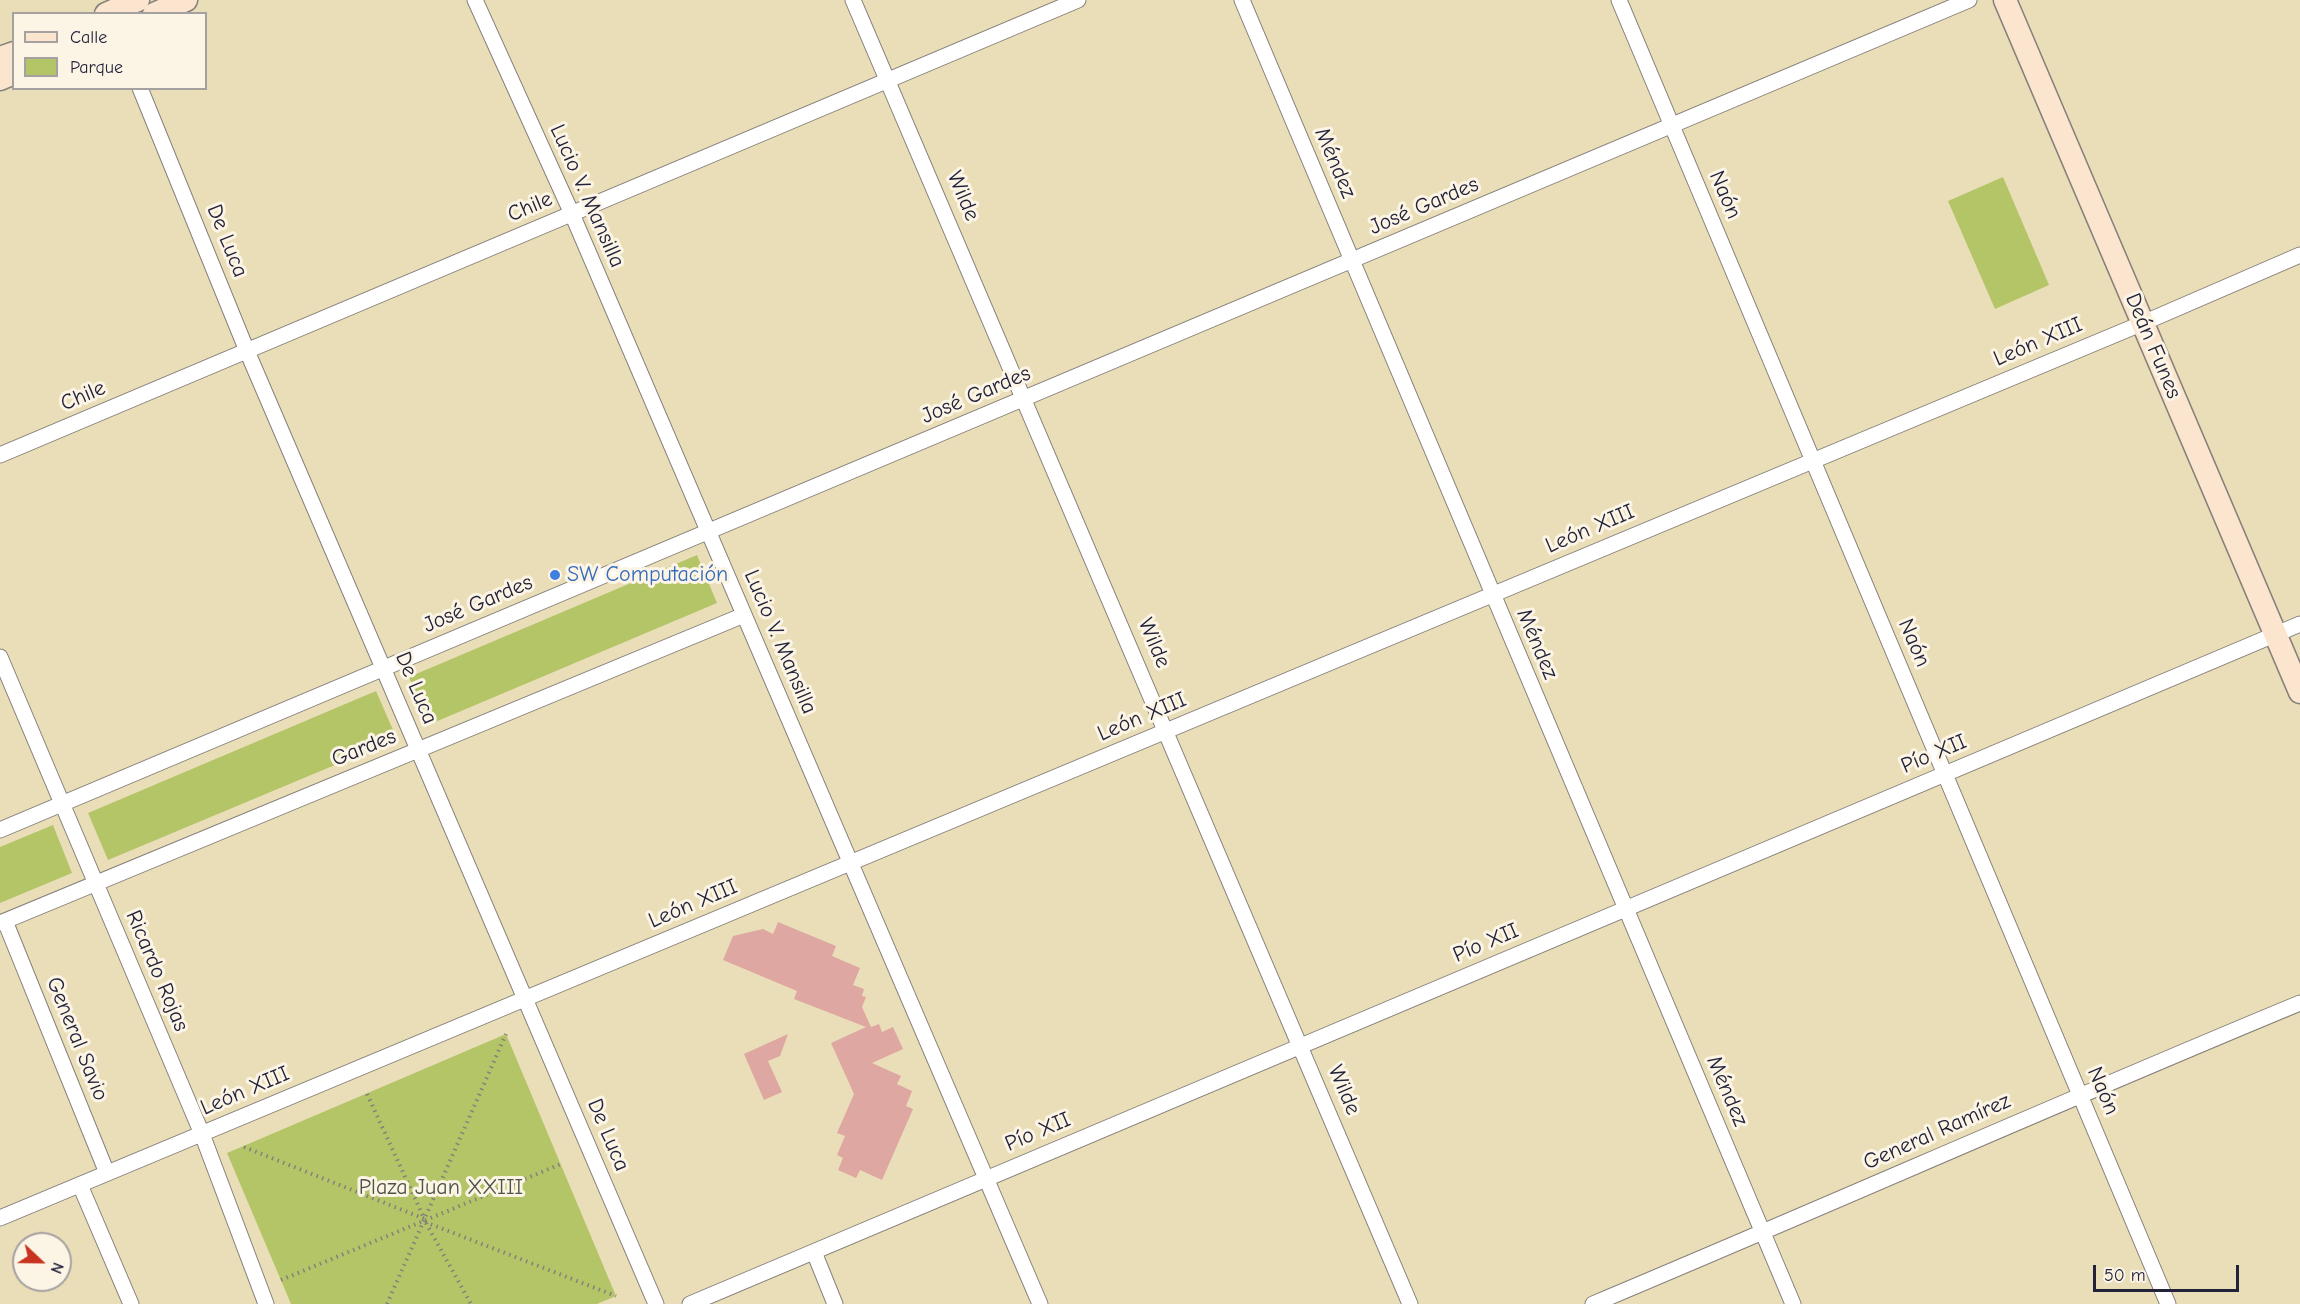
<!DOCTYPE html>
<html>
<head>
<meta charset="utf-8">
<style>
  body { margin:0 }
  #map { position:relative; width:2300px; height:1304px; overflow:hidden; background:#eadeb9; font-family:"Comic Neue",sans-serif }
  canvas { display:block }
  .legend { position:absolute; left:12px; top:12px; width:195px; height:78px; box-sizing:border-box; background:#fcf5e5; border:2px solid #a5a1a1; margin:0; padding:8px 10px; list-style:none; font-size:18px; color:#22223b }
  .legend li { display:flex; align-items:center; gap:12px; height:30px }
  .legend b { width:30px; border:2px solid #a5a1a1 }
  .north { position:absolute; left:12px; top:1232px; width:60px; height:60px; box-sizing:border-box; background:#fcf5e5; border:2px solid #a5a1a1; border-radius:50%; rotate:112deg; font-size:16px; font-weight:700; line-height:24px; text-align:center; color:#22223b }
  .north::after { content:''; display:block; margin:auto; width:21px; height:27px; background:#c8321e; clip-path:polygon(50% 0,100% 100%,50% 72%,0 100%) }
  .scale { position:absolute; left:2093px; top:1265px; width:146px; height:27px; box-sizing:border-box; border:3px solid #22223b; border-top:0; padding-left:8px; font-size:18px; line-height:21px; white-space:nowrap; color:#22223b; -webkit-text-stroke:4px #fcf5e5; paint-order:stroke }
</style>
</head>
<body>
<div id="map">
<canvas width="2300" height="1304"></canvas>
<ul class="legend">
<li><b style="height:8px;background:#fbe5cf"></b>Calle</li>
<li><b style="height:16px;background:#b4c568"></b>Parque</li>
</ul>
<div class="north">N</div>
<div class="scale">50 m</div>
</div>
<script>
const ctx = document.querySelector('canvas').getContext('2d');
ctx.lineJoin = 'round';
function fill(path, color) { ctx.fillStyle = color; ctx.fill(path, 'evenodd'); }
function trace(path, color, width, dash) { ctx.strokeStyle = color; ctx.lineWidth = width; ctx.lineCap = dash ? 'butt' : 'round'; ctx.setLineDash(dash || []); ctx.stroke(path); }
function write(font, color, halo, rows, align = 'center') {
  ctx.font = font + ' "Comic Neue",sans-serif'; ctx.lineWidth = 6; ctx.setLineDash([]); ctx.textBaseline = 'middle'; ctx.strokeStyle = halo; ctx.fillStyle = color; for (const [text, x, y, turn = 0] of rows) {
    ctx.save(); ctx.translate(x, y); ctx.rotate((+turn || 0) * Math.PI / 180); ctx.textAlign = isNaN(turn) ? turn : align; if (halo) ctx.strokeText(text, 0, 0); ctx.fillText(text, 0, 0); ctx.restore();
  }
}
fill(new Path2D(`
  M2003 177 2049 285 1995 309 1948 201Z
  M697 555 717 603 428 725 409 677Z
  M376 691 397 739 108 860 88 813Z
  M53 825 72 873 0 903V847Z
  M506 1034 616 1296 597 1304H291L227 1153Z`), '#b4c568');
fill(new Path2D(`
  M778 922 836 946 832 956 860 968 853 985 864 989 862 996 866 997 862 1007 871 1027 879 1024 882 1032 893 1027 903 1049 872 1063 901 1076 897 1084 912 1091 906 1106 913 1109 882 1180 860 1170 856 1178 838 1170 843 1158 837 1155 845 1136 837 1133 854 1094 831 1043 866 1027 794 999 797 991 723 960 733 936 763 929 773 934Z
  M788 1034 780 1056 768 1061 782 1092 764 1100 744 1054Z`), '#dea7a1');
const street = new Path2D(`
  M475 0 572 214 1040 1304
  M853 0 1410 1304
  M1242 0 1793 1304
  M1619 0 2168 1304
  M140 88 247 351 656 1304
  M0 455 1078 0
  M0 657 202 1134 266 1304
  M0 830 1969 0
  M5 921 107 1173
  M0 923 744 615
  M80 1185 131 1304
  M0 1218 2143 323 2300 255
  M814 1252 835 1304
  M690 1304 2300 624
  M1593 1304C1829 1205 2063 1101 2300 1003`);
const secondary = new Path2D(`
  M2005 0 2300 692
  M106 14 138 0
  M154 14 186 0
  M0 58 14 53
  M0 79 14 73`);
trace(street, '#86807a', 17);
trace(secondary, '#86807a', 25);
trace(new Path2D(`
  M367 1094 424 1218
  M244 1147 425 1219V1222L616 1296
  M426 1223 471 1304
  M281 1280 561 1164
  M387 1304 506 1034`), '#86807a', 4, [1.5, 4.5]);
trace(street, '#fff', 15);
trace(secondary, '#fbe5cf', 22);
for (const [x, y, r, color] of [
  [555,575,6,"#3f7fe0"]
]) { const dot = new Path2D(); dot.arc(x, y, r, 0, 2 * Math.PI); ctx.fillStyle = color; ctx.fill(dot); trace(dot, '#fcf5e5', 2); }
write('22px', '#22223b', '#fcf5e5', [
  ["Méndez",1335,163,67],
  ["Naón",1725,195,67],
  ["Lucio V. Mansilla",587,196,66],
  ["Wilde",963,196,67],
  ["José Gardes",1424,206,-23],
  ["Chile",530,207,-23],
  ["De Luca",227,241,68],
  ["León XIII",2038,342,-23],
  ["Deán Funes",2153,346,67],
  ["José Gardes",976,395,-23],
  ["Chile",83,396,-23],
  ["León XIII",1590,529,-23],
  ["José Gardes",478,604,-23],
  ["Lucio V. Mansilla",780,642,67],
  ["Wilde",1154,643,67],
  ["Naón",1914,643,67],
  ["Méndez",1537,644,67],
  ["De Luca",416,688,67],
  ["León XIII",1142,717,-23],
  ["Gardes",364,748,-22],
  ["Pío XII",1934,754,-23],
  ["León XIII",693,904,-23],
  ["Pío XII",1486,943,-23],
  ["Ricardo Rojas",157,971,67],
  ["General Savio",77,1039,68],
  ["Wilde",1344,1090,67],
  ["León XIII",245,1091,-23],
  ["Méndez",1727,1091,67],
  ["Naón",2103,1091,67],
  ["Pío XII",1038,1132,-23],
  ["General Ramírez",1937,1132,-24],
  ["De Luca",608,1135,67]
]);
write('22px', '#366cbe', '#fcf5e5', [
  ["SW Computación",567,575]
], 'left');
write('22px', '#4e5348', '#fcf5e5', [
  ["Plaza Juan XXIII",441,1188]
]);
</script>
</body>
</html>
